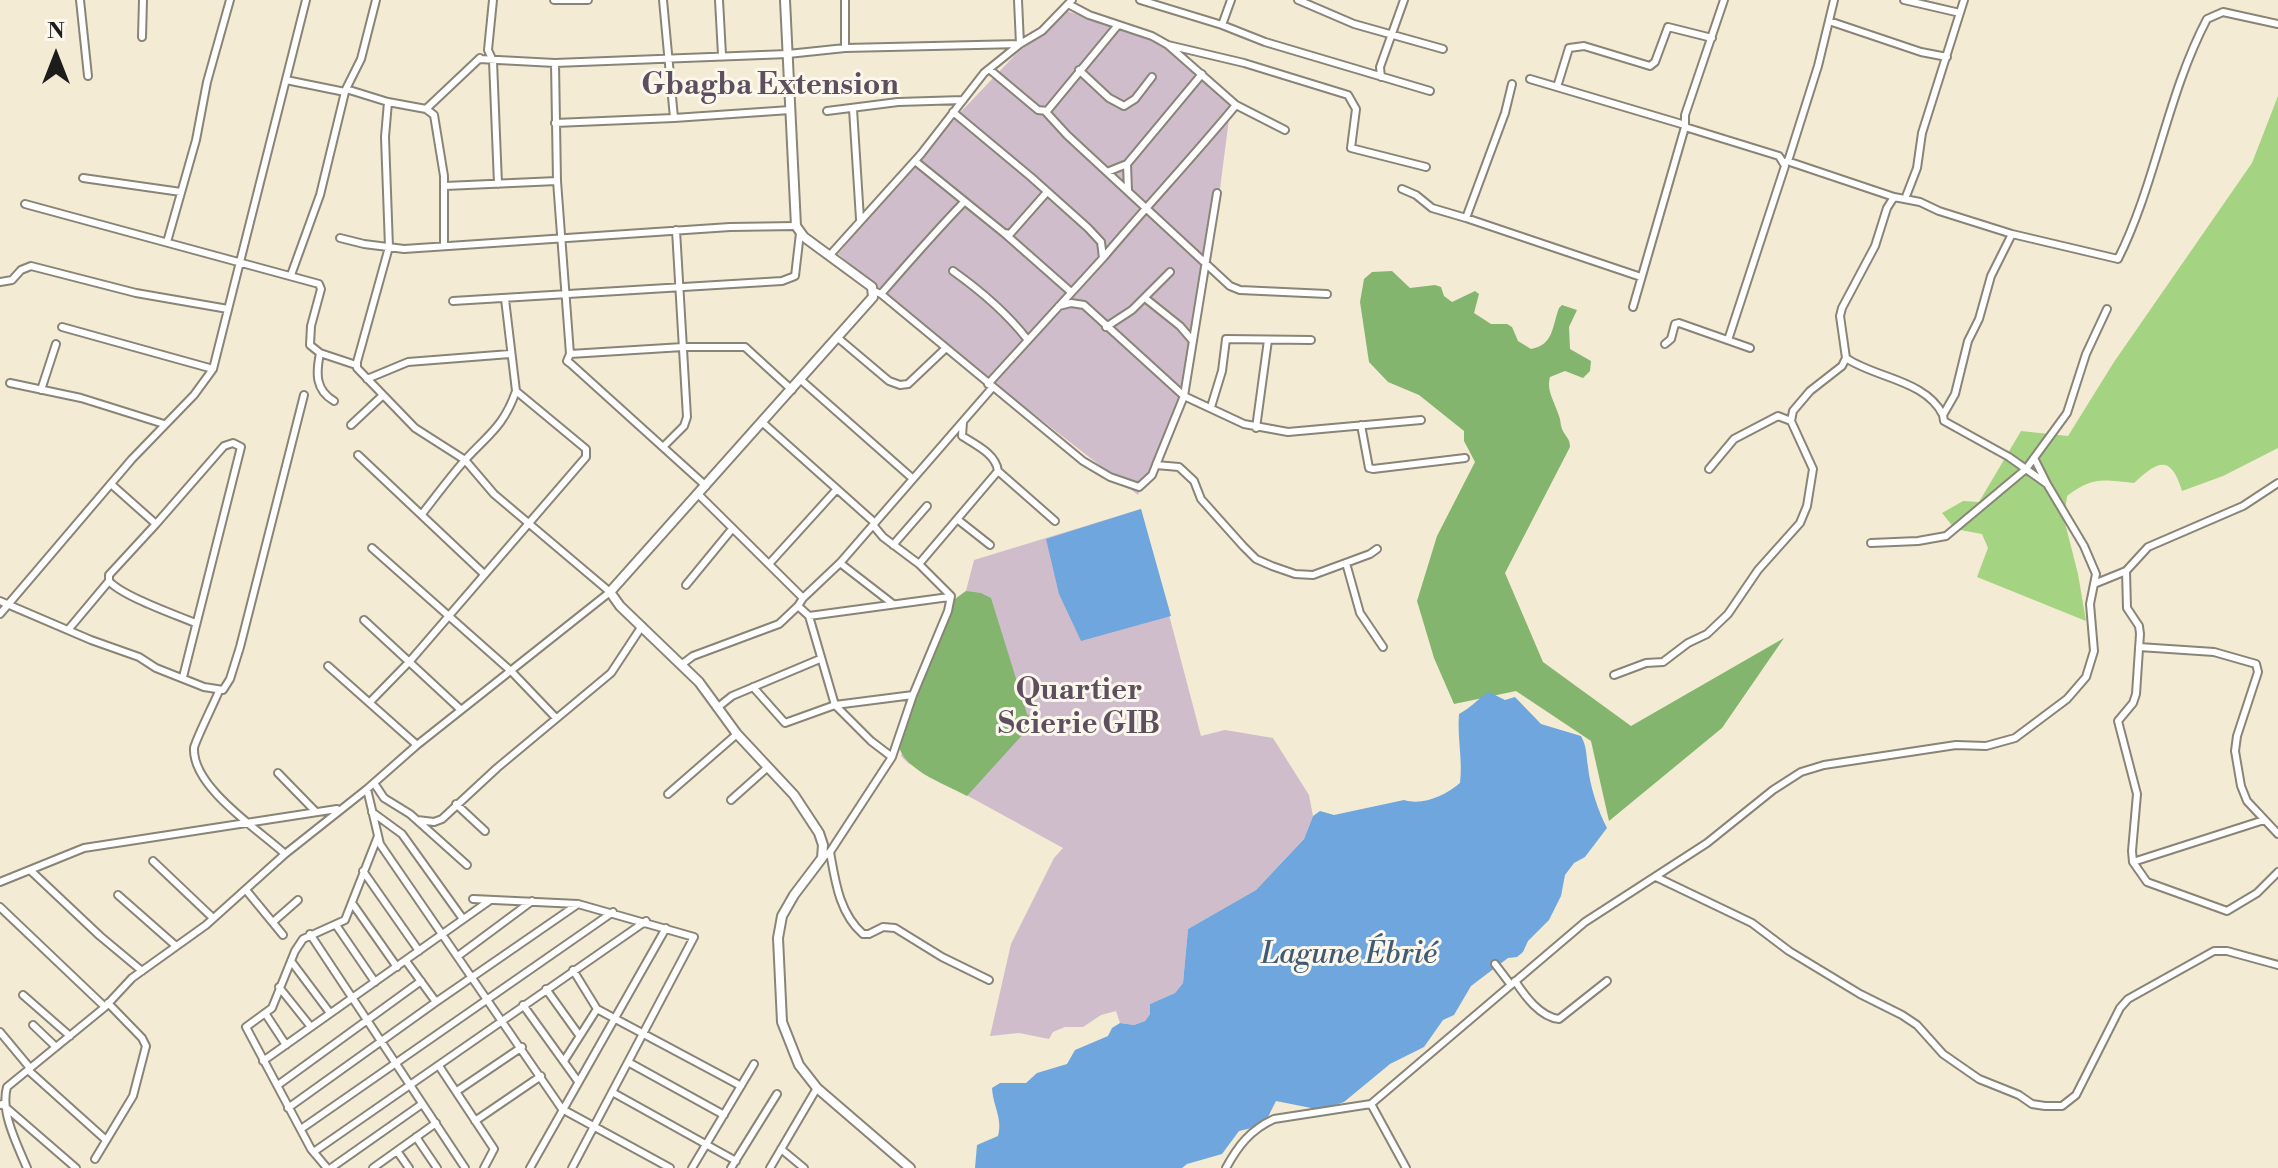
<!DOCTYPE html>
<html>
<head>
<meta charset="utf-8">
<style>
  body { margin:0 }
  #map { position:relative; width:2278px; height:1168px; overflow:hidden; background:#f4ebd4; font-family:"Libre Bodoni",serif }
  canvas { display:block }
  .north { position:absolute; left:16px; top:16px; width:80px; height:80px; -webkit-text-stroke:6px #fbf7ec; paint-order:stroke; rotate:0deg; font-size:22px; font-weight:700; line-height:32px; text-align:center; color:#1c1c1c }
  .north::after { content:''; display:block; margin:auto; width:28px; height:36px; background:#1c1c1c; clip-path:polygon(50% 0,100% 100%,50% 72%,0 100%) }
</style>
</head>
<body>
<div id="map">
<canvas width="2278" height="1168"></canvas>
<div class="north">N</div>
</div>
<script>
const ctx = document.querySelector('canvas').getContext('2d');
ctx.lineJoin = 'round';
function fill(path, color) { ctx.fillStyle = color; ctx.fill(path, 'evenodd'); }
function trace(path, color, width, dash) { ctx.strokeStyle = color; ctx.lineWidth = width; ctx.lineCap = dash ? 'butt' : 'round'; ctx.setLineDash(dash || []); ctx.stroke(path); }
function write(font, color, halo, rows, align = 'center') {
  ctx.font = font + ' "Libre Bodoni",serif'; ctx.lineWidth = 6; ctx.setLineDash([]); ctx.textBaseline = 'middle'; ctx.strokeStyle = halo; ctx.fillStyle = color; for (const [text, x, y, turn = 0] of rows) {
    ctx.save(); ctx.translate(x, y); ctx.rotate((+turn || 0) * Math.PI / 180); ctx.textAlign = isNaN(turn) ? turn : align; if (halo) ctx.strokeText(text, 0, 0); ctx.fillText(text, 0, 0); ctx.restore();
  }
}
fill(new Path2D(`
  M1067 11 1167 44 1231 103 1220 189 1181 397 1138 495 986 377 838 254 955 118 1015 55Z
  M1141 509 1201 736 1225 730 1273 738 1309 795 1313 816 1304 839 1256 890 1188 929 1183 983 1175 993 1150 1004V1014L1145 1021 1134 1025 1120 1023 1116 1011 1101 1015 1083 1027H1065L1053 1032 1049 1039 1019 1033 990 1036 1011 944 1054 858 1063 848 908 763 901 756 955 599 966 591 974 560Z`), '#d0bdcc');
fill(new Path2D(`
  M2278 96V448L2223 476 2182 491C2171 455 2159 460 2134 483 2103 480 2093 476 2067 496L2064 519 2078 574 2086 621 1977 577 1988 548 1982 534 1955 529 1942 513 1963 501 1979 502 2021 431 2068 436 2114 362 2252 163Z`), '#a4d381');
fill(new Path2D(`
  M1392 271 1410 288 1435 285 1441 287 1444 296 1452 302 1475 291 1479 294 1474 313 1491 324H1507L1512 327 1518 341 1531 349C1554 345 1552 326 1559 308L1562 305 1577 310 1569 327 1570 349 1591 361 1590 371 1583 378 1565 371 1550 377C1546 391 1555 402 1559 416 1561 420 1560 425 1562 429 1566 438 1570 438 1570 447L1505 573 1543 662 1631 726 1784 638 1722 728 1609 821 1591 741 1516 691 1454 704 1434 658 1417 601 1437 536 1475 462 1464 441V431L1419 395 1388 382 1369 362 1360 302 1364 279 1372 272Z
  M966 591 981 593 991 598 1027 714 1035 721 967 796C945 784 897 768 898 739L955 599Z`), '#83b56f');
fill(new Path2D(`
  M1141 509 1171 616 1081 641 1059 594 1046 539Z
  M1489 692 1505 700 1515 697 1541 724 1581 736C1587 747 1586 754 1588 767 1590 786 1598 811 1607 828L1585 857 1574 863 1565 875 1561 896 1549 920 1528 941 1523 952 1517 957 1508 958 1471 986 1454 1015 1443 1020 1424 1047 1390 1064 1344 1102 1321 1110 1276 1101 1264 1125 1239 1131 1222 1154 1187 1164 1182 1168H975L977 1145 998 1136C1003 1119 993 1106 992 1088L1000 1083H1026L1037 1073 1067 1064 1075 1050 1108 1036 1112 1028 1120 1023 1134 1025 1145 1021 1150 1014V1004L1175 993 1183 983 1188 929 1256 890 1304 839 1313 816 1320 811 1334 815 1404 800C1423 806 1446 795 1460 783 1463 760 1457 738 1459 714 1471 708 1477 699 1489 692Z`), '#6fa6dd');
const minor = new Path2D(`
  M80 0 88 76
  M493 0 488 50 493 61 498 184
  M554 0H588
  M663 0 674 118 790 110
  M719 0 722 55
  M1140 0 1222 25 1265 42 1430 91
  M1298 0 1354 24 1443 49
  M1904 0 1960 13
  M1070 5 1089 15 1152 36 1168 45 1236 105 1285 130
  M1829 21 1921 52 1947 57
  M1222 25 1231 0
  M142 37 143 0
  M1168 45 1244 63 1348 95 1356 109 1351 148 1426 167
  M845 48V0
  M479 59 555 63 788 54 845 48 1020 44 1018 0
  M555 63 557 181 570 354
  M989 69 1038 110 1047 111 1118 25
  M1079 70 1109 98 1124 106 1135 99 1152 77
  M1381 77 1380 67 1404 0
  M1530 79 1685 125
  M286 80 345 92 346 89 388 102 426 109 434 115 444 176V246
  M1512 84 1505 113 1466 218 1641 277
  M1557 87 1569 48 1584 46 1650 66 1655 62 1668 27 1712 38
  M346 89 361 59 376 0
  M426 109 480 58
  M853 109 860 219
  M827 111 898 102 963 100
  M1045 111 1067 135 1230 286 1240 290 1327 294
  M953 112 1031 177 1088 228 1101 242 1103 258 988 384
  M555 123 674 118
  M1685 127 1779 156 1785 166 1728 340
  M915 161 1004 233 1010 234 1047 192
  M1787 161 1894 197
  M1788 161 1818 66 1834 0
  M1127 164 1128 191
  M1107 172 1127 164 1202 74
  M83 178 181 192
  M445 186 557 181
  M1402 189 1416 195 1432 208 1466 218
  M1905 199 1917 168 1922 133 1964 0
  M25 204 319 284 321 289 311 326 310 345 320 353 356 365
  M1004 233 1071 292
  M340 238 364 244 404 249 730 227 796 226
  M167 242 196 140 207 82 230 0
  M830 255 921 154 984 73 1020 44 1042 31 1072 0
  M1103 258C1147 206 1193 157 1236 105
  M953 271C981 291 1006 312 1027 339
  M291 275 320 195 345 92
  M0 282 12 280 21 270 31 266 136 293 228 309
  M874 291 881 294 1083 461 1110 477 1139 487 1152 475 1156 465 1179 467 1194 481 1201 499 1243 546 1256 559 1272 566 1295 574 1313 575 1370 554 1377 549
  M881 294C908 263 935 232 964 202
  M1145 298 1180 326 1192 340
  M453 301 782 281 795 276 800 233
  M1059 306 1071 303 1084 305 1184 396 1244 424 1288 432 1421 420
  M1633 307 1685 127V115L1724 0
  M62 327 213 369
  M1106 327 1132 310 1170 272
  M838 338 889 381 900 385 908 384 946 348
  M1665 344 1671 339 1675 324 1679 323 1750 348
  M320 353C316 373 315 390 334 401
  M1846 358C1875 378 1926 380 1943 415
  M367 379 408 362 510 354
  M801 380 912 478
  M10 383 81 398 164 424
  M41 390 56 344
  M1211 407 1222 371 1226 339 1311 340
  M763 423 875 523
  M351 425 382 396
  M1361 425 1369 468 1373 469 1465 458
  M1256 428 1268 340
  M663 447 684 426 687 417 676 230
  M358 455 484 574
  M2034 458 2047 484
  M1156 465 1184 396 1217 193
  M1709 469 1734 439 1778 416 1791 421
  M998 471 1055 521
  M111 484 156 524 109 575V581C122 596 174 614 195 623
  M706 486 571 364 567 361 570 354 683 347H745L792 390
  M699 495 803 598 798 606 809 616 835 705 871 741 892 757
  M422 514C436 496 450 477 465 460 488 435 504 426 516 391L505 299
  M957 519 990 545
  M156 524 224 446 233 443 241 447 183 677
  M1871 543 1918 541 1946 536 2026 469 2067 413 2086 354 2107 309
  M893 545 927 506
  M372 548 512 672 556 718
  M840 563 893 604
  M1346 563 1360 613 1383 647
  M769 564 837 489
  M919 564 998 471C996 454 976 445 962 436L963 422
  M2126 571 2127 608 2139 626 2140 634 2136 694 2133 703 2118 721 2137 794 2132 851 2133 862 2147 882 2227 911 2257 893 2278 872
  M2094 584 2126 571 2148 547 2243 506 2278 483
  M686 585 732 529
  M803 598 840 563 992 388
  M0 601 91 640 139 657 156 668 204 687 223 690 230 679 240 647 304 395
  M0 614 132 459 194 395 213 369 306 0
  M809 616 949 597
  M364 620 460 709
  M68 630 109 581
  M2139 647 2214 652 2256 664 2258 672 2237 736 2235 751 2241 786 2247 801 2278 834
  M681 665 693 656 779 624 798 606
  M328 666 417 745
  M1614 675 1646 663 1663 662 1688 643 1707 634 1728 614 1758 570 1800 523 1807 506 1813 469 1791 421 1793 411 1810 391 1842 366 1846 358 1840 316 1842 308 1875 246 1887 208 1894 197 1920 202 1939 211 2012 234
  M753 687 785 723 835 705 913 695
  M219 691C215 701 195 741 194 748 192 787 259 830 285 854
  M370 702 410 661 586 457V449L516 391
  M717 708 732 696 820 659
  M278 773 316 812
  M374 783 384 798 410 814 467 865
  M367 789 380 844 562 1109 670 1168
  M668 794 737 734
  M731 800 768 767
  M456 804 485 831
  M372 812 402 834 463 919
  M417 820 434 822 442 819 497 768 611 673 642 626
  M830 852C835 880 839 913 863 934H869L883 927 895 928 942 957 989 980
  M822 858 830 852 892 757 913 695 948 611 951 596 919 564 883 537 873 525
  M153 861 213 918
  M2133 862 2264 820
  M30 870 100 936 142 971
  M363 871 419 951
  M1656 877 1752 923 1789 951 1860 994 1902 1015 1917 1025 1943 1054 1979 1079 2019 1095 2032 1104 2045 1106H2062L2076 1095 2120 1008 2128 999 2214 951H2227L2278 965
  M0 882 84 848 337 809
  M246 890 283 935
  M118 895 176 946
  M473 899 578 904 694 937 572 1168
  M352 903 397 967
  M0 907 105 1007
  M273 922 298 900
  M336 925 375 982
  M310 934 465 1168
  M458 956 532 901
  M291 961 330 1013
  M406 961 436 1002
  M1495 964 1511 985
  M573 970 597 1009 741 1086
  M1515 981C1525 996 1540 1017 1559 1019L1607 981
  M279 987 311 1027
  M546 989 579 1035
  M23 995 70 1036
  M523 1005 577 1080
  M265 1013 286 1045
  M33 1025 56 1047
  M0 1032 30 1068
  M263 1061 489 901
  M564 1061 597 1009
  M628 1062 724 1115
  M439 1066 494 1149 484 1168
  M28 1070 106 1140
  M278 1085 421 981
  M457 1091 522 1047
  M612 1092 736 1161
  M1371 1104 1406 1168
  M0 1105 2 1104 76 1168
  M288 1108 436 1002 578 904
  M475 1121 541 1076
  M301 1129 613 912
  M416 1137 437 1168
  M781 1149 804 1168
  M315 1151 646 921
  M397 1151 409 1168
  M95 1159 133 1096 146 1046 142 1038 108 1003
  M27 1168C17 1144 0 1112 7 1087L105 1007 132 978 206 925 285 854 367 789 417 745 610 592 494 494 465 460 415 428 357 368V362L389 247 385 137 388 102
  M327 1168 311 1149 246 1027 272 1008 295 951 303 939 345 920 378 836
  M331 1168 422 1104
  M373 1168 436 1123
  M530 1168 666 928
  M692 1168 754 1064
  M731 1168 777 1094
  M770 1168 817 1088
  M1226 1168C1238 1146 1250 1130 1274 1119L1371 1104 1585 922 1707 843 1773 790 1801 772 1824 765 1956 745 1986 746 2015 738 2067 699 2086 677 2094 651 2090 604 2096 574 2084 546 2047 484 2009 457 1944 421 1943 415 1955 394 1968 341 1979 319 1991 276 2012 234 2118 259C2156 183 2167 95 2207 19L2223 12 2278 24`);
const tertiary = new Path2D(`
  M785 0 796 226 804 237 872 287 873 297 610 592 620 606 699 682 737 734 794 795 819 833 823 845 822 858 794 895 782 916 778 938 782 1022 799 1065 817 1088 910 1168`);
trace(minor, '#888478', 10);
trace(tertiary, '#888478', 12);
trace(minor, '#fff', 6);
trace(tertiary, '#fff', 8);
write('bold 30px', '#5e4f5e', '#fbf7ec', [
  ["Gbagba Extension",770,87],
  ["Quartier",1079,692],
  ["Scierie GIB",1079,726]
]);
write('italic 30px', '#415a73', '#fbf7ec', [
  ["Lagune Ébrié",1349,956]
]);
</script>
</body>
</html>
